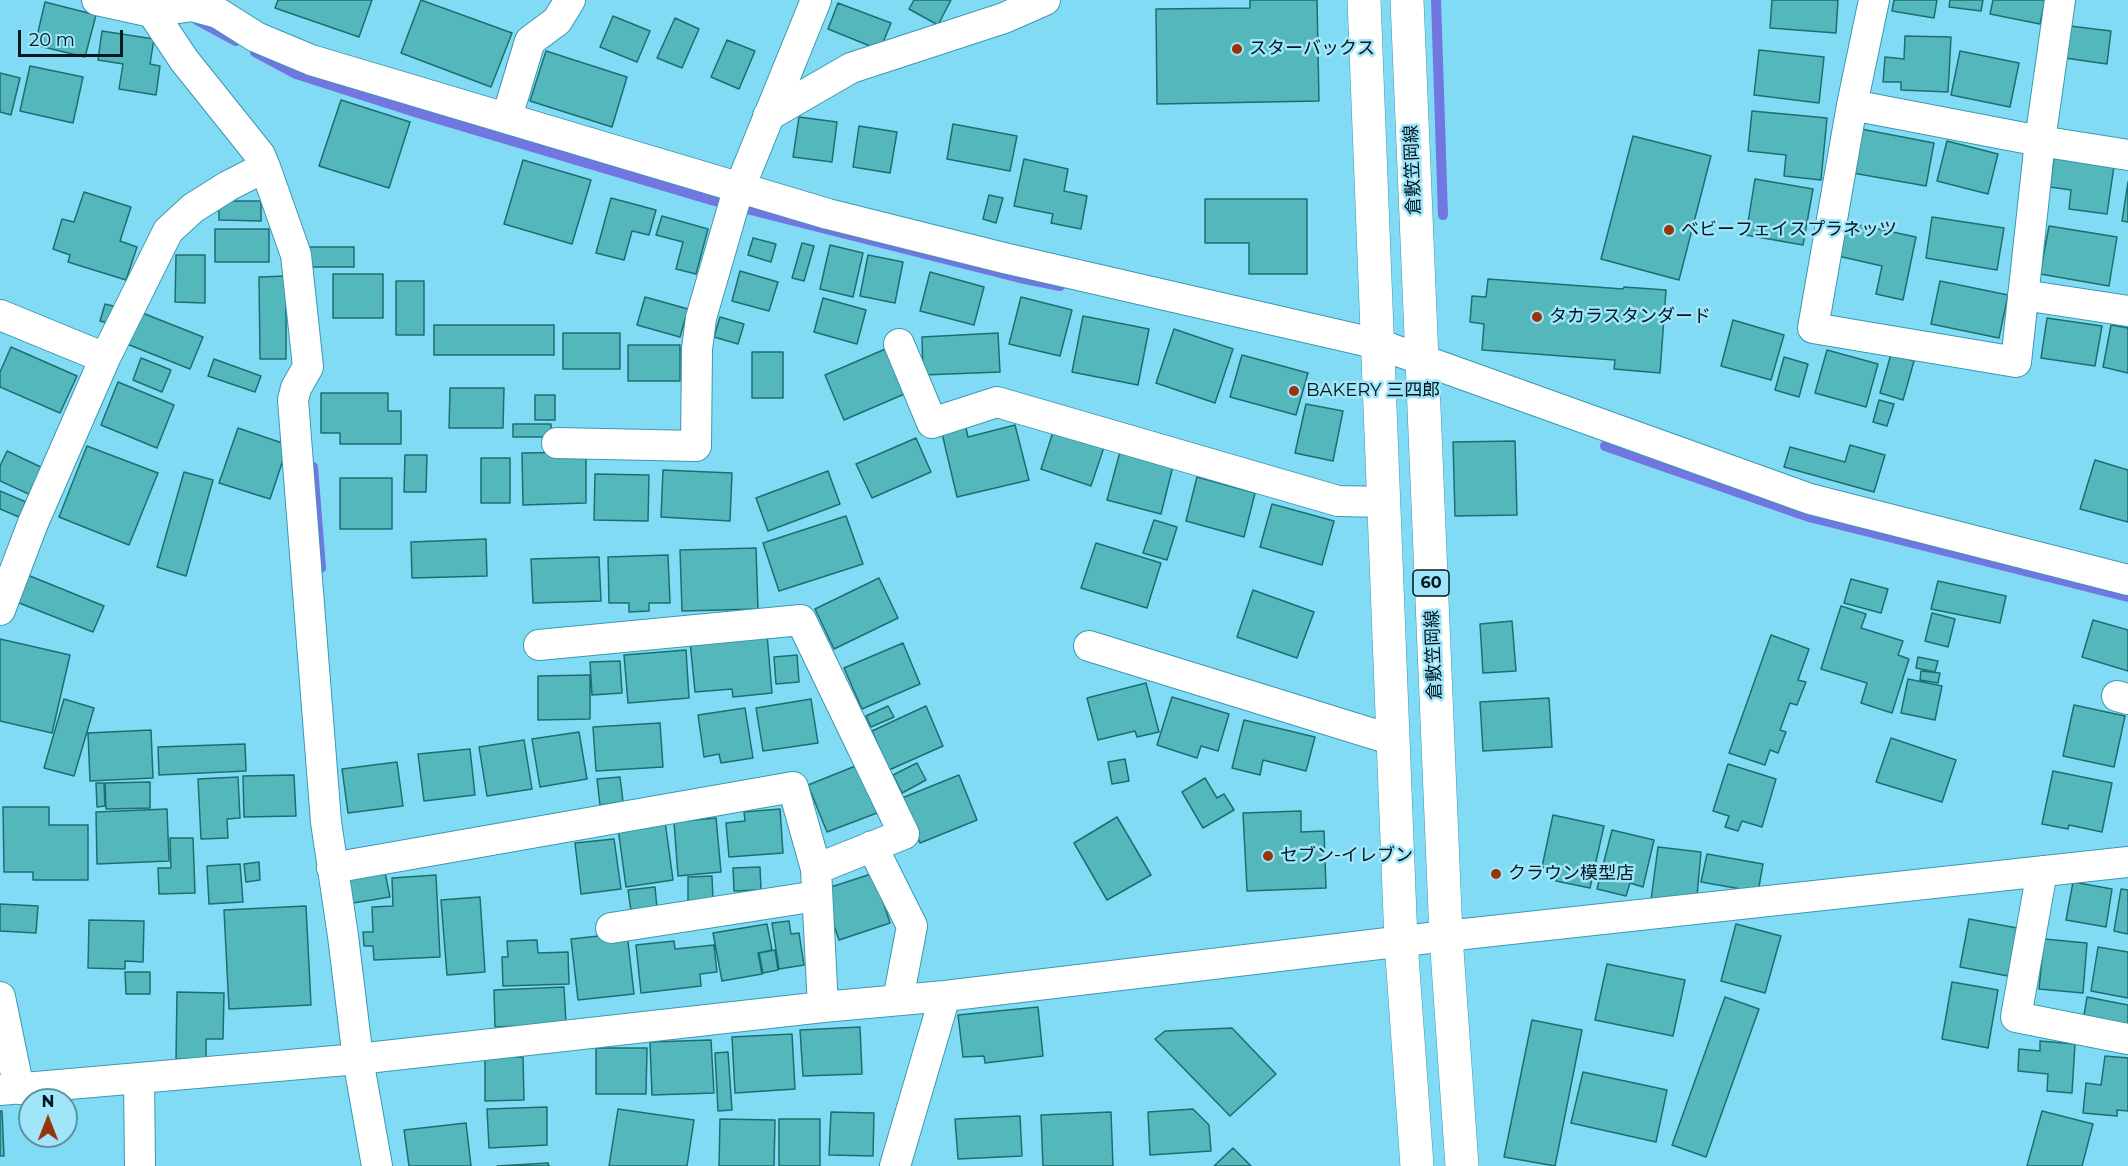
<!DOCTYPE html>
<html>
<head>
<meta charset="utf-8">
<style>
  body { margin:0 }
  #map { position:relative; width:2128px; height:1166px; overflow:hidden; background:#82dbf4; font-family:Montserrat,sans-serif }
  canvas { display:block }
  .north { position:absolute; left:18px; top:1088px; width:60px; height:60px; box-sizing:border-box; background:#a0e5fa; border:2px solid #6093a2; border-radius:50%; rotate:0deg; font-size:16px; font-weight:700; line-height:24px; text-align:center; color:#00171e }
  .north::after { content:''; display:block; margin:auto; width:21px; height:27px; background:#993309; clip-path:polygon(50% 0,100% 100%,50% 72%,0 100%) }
  .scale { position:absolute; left:18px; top:30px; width:105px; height:27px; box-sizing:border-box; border:3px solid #00171e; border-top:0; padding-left:8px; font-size:18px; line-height:21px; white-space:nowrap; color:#00171e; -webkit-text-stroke:4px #a0e5fa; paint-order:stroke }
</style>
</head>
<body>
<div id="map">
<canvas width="2128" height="1166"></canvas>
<div class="north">N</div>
<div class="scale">20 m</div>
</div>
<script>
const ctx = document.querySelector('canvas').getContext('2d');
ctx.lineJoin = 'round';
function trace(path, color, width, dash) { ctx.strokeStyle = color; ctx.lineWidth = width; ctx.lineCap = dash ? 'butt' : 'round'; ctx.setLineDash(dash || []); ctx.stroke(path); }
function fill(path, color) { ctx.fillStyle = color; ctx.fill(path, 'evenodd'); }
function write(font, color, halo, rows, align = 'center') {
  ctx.font = font + ' Montserrat,"Noto Sans JP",sans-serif'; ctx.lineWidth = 5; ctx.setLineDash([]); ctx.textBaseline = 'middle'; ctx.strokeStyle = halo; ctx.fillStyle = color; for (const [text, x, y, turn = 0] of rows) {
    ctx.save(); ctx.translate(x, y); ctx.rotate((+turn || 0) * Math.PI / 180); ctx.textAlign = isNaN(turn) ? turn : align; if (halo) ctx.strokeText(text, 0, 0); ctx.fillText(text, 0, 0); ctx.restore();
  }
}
trace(new Path2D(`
  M1436 0 1443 215
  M197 20 236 41
  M255 52 296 74 418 113 711 200 1020 278 1060 286
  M1605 446 1809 517 2128 597
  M313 467 321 568`), '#7176e1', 10);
const building = new Path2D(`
  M278 0H372L359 37 275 8Z
  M421 0 512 33 491 87 401 53Z
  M914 0H951L938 25 909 9Z
  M1250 0H1317L1319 101 1157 104 1156 9 1250 8Z
  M1772 0H1838L1836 33 1770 28Z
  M1894 0H1937L1934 18 1892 11Z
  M1950 0H1983L1981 11 1949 7Z
  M1993 0H2045L2040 24 1990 14Z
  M45 2 96 15 85 57 35 45Z
  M838 3 891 23 880 50 828 29Z
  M613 16 650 31 637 62 600 47Z
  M675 18 699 29 682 68 657 58Z
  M2070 26 2111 31 2107 64 2065 58Z
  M102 31 154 39 150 64 160 66 156 95 119 89 123 64 98 60Z
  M1905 36 1951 37 1948 92 1901 90V82H1883L1885 57 1904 59Z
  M727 40 755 51 739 89 711 77Z
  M1759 50 1824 57 1819 103 1754 95Z
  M546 51 627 77 612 127 530 101Z
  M1960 51 2019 63 2010 107 1951 95Z
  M30 66 83 77 73 123 20 111Z
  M0 73 20 78 11 115 0 112Z
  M341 100 410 122 389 188 319 166Z
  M1752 111 1827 118 1821 180 1784 176 1786 155 1748 151Z
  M799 117 837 122 832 162 793 157Z
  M953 124 1017 136 1010 171 947 159Z
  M859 126 897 132 890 173 853 167Z
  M1861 129 1934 143 1926 186 1853 173Z
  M1633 136 1711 156 1679 280 1601 259Z
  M1947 141 1998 154 1988 194 1937 181Z
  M2054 158 2114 166 2107 214 2069 209 2071 190 2050 187Z
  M1024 159 1068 169 1064 191 1087 196 1081 229 1051 223 1053 214 1014 206Z
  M523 160 591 180 572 244 504 224Z
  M1755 179 1813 189 1803 245 1746 235Z
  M2128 182V222L2122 221Z
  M84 192 131 207 120 241 137 247 126 280 68 262 70 255 53 249 62 219 74 222Z
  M989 195 1003 198 996 223 983 219Z
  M611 198 656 210 649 235 632 231 624 260 596 253Z
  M1205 199H1307V274H1249V243H1205Z
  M219 201H261V221L219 220Z
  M662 216 708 229 696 274 676 269 683 242 656 235Z
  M1932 217 2004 228 1997 270 1926 258Z
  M1845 222 1916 237 1903 300 1876 294 1882 266 1838 256Z
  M2049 226 2117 237 2109 286 2040 274Z
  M215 229H269V262H215Z
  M753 238 776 244 771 262 748 255Z
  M802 243 814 246 804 281 792 278Z
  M830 245 863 253 853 297 820 289Z
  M306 247H354V267H306Z
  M176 255H205V303L175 302Z
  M868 255 903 262 895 303 860 296Z
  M740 271 778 282 769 311 732 301Z
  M930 272 984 287 974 325 920 311Z
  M333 274H383V318H333Z
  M286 276V359H260L259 277Z
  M1488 279 1623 289 1624 287 1666 290 1660 373 1614 369 1615 360 1482 350 1484 324 1470 322 1472 296 1486 297Z
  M396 281H424V335H396Z
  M1940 281 2008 295 1999 338 1931 324Z
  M645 297 688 309 680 337 637 325Z
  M1021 297 1072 310 1060 356 1009 344Z
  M823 298 866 310 857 344 814 332Z
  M105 304 117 307 112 324 100 321Z
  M140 312 203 337 190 369 127 344Z
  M1083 316 1149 329 1138 385 1072 372Z
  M720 317 744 324 738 344 714 337Z
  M2047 318 2102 326 2095 366 2041 358Z
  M1733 320 1784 335 1771 380 1721 366Z
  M434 325H554V355H434Z
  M2111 325 2128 328V373L2103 367Z
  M1174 329 1233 349 1215 403 1156 383Z
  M563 333H620V369H563Z
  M998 333 1000 372 923 375 922 337Z
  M628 345H680V381H628Z
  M11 347 77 376 60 413 0 387V372Z
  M890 347 909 392 844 420 825 375Z
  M1827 350 1878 364 1866 407 1815 393Z
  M752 352H783V398H752Z
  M1891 354 1914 361 1903 400 1880 393Z
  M1242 355 1308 373 1296 415 1230 397Z
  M1784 357 1808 364 1799 397 1775 390Z
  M141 358 171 370 162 392 133 380Z
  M214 359 261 376 255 392 208 376Z
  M118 382 174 405 157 448 101 425Z
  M450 388H504L503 428H449Z
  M321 393H388V411H401V444H340V433H321Z
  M535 395H555V420H535Z
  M1879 400 1894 404 1887 426 1873 422Z
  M1306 404 1343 411 1333 461 1295 453Z
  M513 424H551V437H513Z
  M965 424 968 437 1015 425 1029 480 957 497 941 429Z
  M238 428 288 445 270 499 219 483Z
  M1054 429 1104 447 1091 486 1041 469Z
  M916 438 931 472 872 498 856 464Z
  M1515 441 1517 515 1455 516 1453 442Z
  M1850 445 1885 455 1874 492 1784 467 1790 447 1845 462Z
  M87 446 158 473 129 545 59 517Z
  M7 451 45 469 33 496 0 481V466Z
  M586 452V503L523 505 522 453Z
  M1120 452 1173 466 1161 514 1107 500Z
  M405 455H427L426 492H404Z
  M481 458H510V503H481Z
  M2095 460 2128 470V522L2080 509Z
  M663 470 732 473 730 521 661 517Z
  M828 471 840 504 768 531 756 498Z
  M184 472 213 480 186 576 157 567Z
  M595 474 649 475 648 521 594 520Z
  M1197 477 1255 493 1244 537 1186 521Z
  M340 478H392V529H340Z
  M0 491 26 502 19 517 0 509Z
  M1272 504 1334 521 1322 565 1260 547Z
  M846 516 863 564 779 591 763 543Z
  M1154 520 1177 527 1167 560 1143 553Z
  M486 539 487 576 412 578 411 542Z
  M1096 543 1161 563 1147 608 1081 588Z
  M756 548 758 609 682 611 680 550Z
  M668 555 670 603H649V611L629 612V603H609L608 557Z
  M599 557 601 601 533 603 531 559Z
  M25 574 104 606 93 632 14 601Z
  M879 578 898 618 834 649 815 609Z
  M1851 579 1888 589 1881 613 1844 603Z
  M1938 581 2006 596 2000 623 1931 609Z
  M1253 590 1314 612 1297 658 1237 637Z
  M1841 606 1866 614 1861 628 1903 641 1898 655 1909 659 1892 713 1861 703 1867 683 1821 669Z
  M1932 613 1955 619 1948 647 1925 641Z
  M2093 620 2128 630V671L2082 657Z
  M1512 621 1516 671 1483 673 1480 624Z
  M767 634 772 693 733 697 732 689 695 692 690 641Z
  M1771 635 1809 649 1798 680 1806 682 1797 705 1790 703 1780 730 1786 732 1778 753 1770 750 1765 765 1729 753Z
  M0 639 70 655 52 733 0 721Z
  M903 643 920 684 862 709 844 668Z
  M686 650 689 698 628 703 624 655Z
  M797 655 799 682 776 684 774 657Z
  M1918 657 1938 661 1935 672 1916 668Z
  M620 661 622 693 592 695 590 662Z
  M1921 671 1940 673 1938 683 1920 680Z
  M590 675V719L538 720V676Z
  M1908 679 1942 686 1935 720 1901 713Z
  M1146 683 1159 732 1137 737 1135 731 1098 740 1087 698Z
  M1172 697 1229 714 1218 751 1201 746 1197 758 1157 745Z
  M1549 698 1552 747 1483 751 1480 702Z
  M64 699 94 708 74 776 44 768Z
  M811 699 818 743 763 751 756 708Z
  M2074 705 2125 716 2114 767 2063 756Z
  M888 706 894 717 871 727 866 716Z
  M926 706 943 746 889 770 872 731Z
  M745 708 753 758 721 763 719 754 704 757 698 715Z
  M1244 720 1315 737 1306 771 1263 760 1260 775 1232 768Z
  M660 723 663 767 596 771 593 727Z
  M151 730 153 778 90 781 88 733Z
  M579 732 587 779 540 787 532 739Z
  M1891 738 1956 760 1942 802 1876 782Z
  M524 740 532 789 487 796 479 747Z
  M245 744 246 771 159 775 158 747Z
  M470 749 475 795 424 801 418 754Z
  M1125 759 1129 781 1112 784 1108 762Z
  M397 762 403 806 348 813 342 769Z
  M917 763 926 780 902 793 893 775Z
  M1728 764 1776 779 1762 827 1742 821 1738 831 1725 827 1729 816 1713 811Z
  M858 765 877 813 827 832 808 785Z
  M2053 771 2112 783 2102 832 2069 825 2068 829 2042 824Z
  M294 775 296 816 244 817 243 776Z
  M959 775 977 820 920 843 902 798Z
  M238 777 240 818 227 819 228 838 201 839 198 779Z
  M620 777 623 802 600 805 597 779Z
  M1205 778 1217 798 1224 794 1234 810 1203 828 1182 792Z
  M150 782V808L106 809 105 783Z
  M96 783H104L105 806 97 807Z
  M3 807H49V825H88V880H33V872H4Z
  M167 809 169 861 97 864 96 812Z
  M780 809 783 853 729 857 726 823 745 821 744 812Z
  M1301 811V832L1324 831 1326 888 1247 891 1243 813Z
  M1553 815 1604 826 1590 888 1556 881 1558 871 1542 867Z
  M1117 817 1151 875 1107 900 1074 843Z
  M716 818 721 872 678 876 674 822Z
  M665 821 673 880 626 887 618 828Z
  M1612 830 1654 840 1643 887 1630 883 1626 896 1597 889Z
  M170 838H193L195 893 159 894 158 868H171Z
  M614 839 621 889 581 894 575 843Z
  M1658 847 1701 852 1697 896 1651 900Z
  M1707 854 1763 864 1758 892 1701 882Z
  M259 862 260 880 246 882 244 864Z
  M240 864 243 902 209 904 207 866Z
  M760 867 761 890 734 891 733 868Z
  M385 872 390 897 353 903 349 879Z
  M874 873 890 923 839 940 822 890Z
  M436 875 440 957 374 960 373 946H364L363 932H373L372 907 393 906 392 878Z
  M712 876 713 900 688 901V877Z
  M2073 882 2112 889 2106 927 2066 920Z
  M655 887 657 908 631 911 628 890Z
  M2121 889 2128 890V934L2114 931Z
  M480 897 485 972 447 975 441 900Z
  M0 904 38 906 36 933 0 931Z
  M306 906 311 1005 229 1009 224 910Z
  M1969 919 2017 928 2008 976 1960 967Z
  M89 920 144 921 143 962 125 961V969L88 968Z
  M789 921 791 934 799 933 804 965 779 969 772 923Z
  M767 924 772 950 758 953 762 974 722 981 713 933Z
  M1736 924 1781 936 1765 993 1721 981Z
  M627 933 634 994 578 1000 571 939Z
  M2044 939 2087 943 2083 993 2039 989Z
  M537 940 538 953 568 952 569 984 503 986 502 957H508L507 941Z
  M674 941 675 949 714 945 717 972 700 974 701 986 641 993 636 945Z
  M2098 947 2128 952V998L2091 991Z
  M775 950 778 970 763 973 759 953Z
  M1607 964 1685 980 1673 1036 1595 1020Z
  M125 972H150V994H126Z
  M1952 982 1998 990 1988 1048 1942 1039Z
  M564 987 566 1024 495 1027 494 990Z
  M177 992 224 993 223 1039H206V1059H176Z
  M1725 997 1759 1009 1706 1157 1672 1145Z
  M2087 997 2128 1005V1030L2083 1021Z
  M1038 1007 1043 1056 985 1063 984 1056 963 1057 958 1015Z
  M1532 1020 1582 1030 1555 1166 1504 1157Z
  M860 1027 862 1074 803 1076 800 1030Z
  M1232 1028 1276 1074 1230 1116 1155 1039 1165 1031Z
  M792 1034 795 1089 735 1093 732 1037Z
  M711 1040 714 1093 652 1095 650 1042Z
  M2040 1041 2075 1044 2072 1093 2047 1091 2048 1074 2018 1071 2019 1049 2040 1051Z
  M596 1048H647L646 1094H596Z
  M728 1052 732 1110 718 1111 715 1053Z
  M2105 1056 2128 1058V1111L2117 1110V1116L2083 1113 2086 1083 2101 1085Z
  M485 1057H523L524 1100 485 1101Z
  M1583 1072 1667 1090 1656 1142 1571 1123Z
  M547 1107V1145L489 1148 487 1109Z
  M618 1109 694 1120 687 1166H609Z
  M1193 1109 1209 1125 1211 1151 1150 1155 1148 1112Z
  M0 1111H2L4 1156H0Z
  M2042 1111 2093 1124 2082 1166H2027Z
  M831 1112 874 1113 873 1156 829 1155Z
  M1111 1112 1113 1166H1043L1041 1115Z
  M1020 1116 1022 1156 958 1159 955 1119Z
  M720 1119 775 1120 774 1166H719Z
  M779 1119H820V1166H779Z
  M466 1123 471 1166H409L404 1130Z
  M1233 1148 1251 1166H1214Z
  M548 1163 549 1166H497Z`);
fill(building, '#53b7bb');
trace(building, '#1e6e71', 1.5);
const minor = new Path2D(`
  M97 0 152 12 192 6 218 13 256 37 311 60 828 214 1004 258 1378 344 1810 499 2128 580
  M1874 0 1852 105 1813 328 2016 362 2040 141 2060 0
  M152 12 184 60 260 155 265 167 296 255 308 367 296 388 293 400 326 822 343 936 358 1059 377 1166
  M1852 105 2040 141 2128 155
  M768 116 851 68 1004 18 1045 0
  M507 117 530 41 557 21 570 0
  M2023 295 2128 311
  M0 315 105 358
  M899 344 932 423 997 402 1338 501 1384 502
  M557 443 696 446 697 349 701 318 736 197 816 0
  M0 610 33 523 105 358 168 231 193 208 228 186 265 167
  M539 645 801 620 904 834 816 869
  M1089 646 1393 740
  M2117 696 2128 699
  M872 846 912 926 898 1000
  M332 868 793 787 816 869 823 1007
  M2042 871 2016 1017 2128 1039
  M611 928 817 896
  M0 997 19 1089
  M139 1078 140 1166
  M0 1090 358 1059 823 1007 945 996 1446 936 2128 862
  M895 1166 945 996`);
const primary = new Path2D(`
  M1364 0 1401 942 1417 1166
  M1407 0 1446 936 1462 1166`);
trace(minor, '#3c98b1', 32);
trace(primary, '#3c98b1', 34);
trace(minor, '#fff', 30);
trace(primary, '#fff', 33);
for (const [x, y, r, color] of [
  [1237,49,6,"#993309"],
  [1669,230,6,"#993309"],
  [1537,317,6,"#993309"],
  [1294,391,6,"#993309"],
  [1268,856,6,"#993309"],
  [1496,874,6,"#993309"]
]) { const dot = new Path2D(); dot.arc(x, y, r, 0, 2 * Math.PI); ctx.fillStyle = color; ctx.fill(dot); trace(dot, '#a0e5fa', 2); }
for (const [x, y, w] of [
  [1431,583,36]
]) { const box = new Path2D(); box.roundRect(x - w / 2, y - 13, w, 26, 4.5); ctx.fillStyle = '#a0e5fa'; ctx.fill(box); trace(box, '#00171e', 1.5); }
write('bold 16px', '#00171e', null, [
  ["60",1431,583]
]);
write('18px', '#00171e', '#a0e5fa', [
  ["スターバックス",1249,49],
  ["ベビーフェイスプラネッツ",1681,230],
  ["タカラスタンダード",1549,317],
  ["BAKERY 三四郎",1306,391],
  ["セブン-イレブン",1280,856],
  ["クラウン模型店",1508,874]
], 'left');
write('18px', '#00171e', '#a0e5fa', [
  ["倉敷笠岡線",1413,170,-92],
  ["倉敷笠岡線",1434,655,-92]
]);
</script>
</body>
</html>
